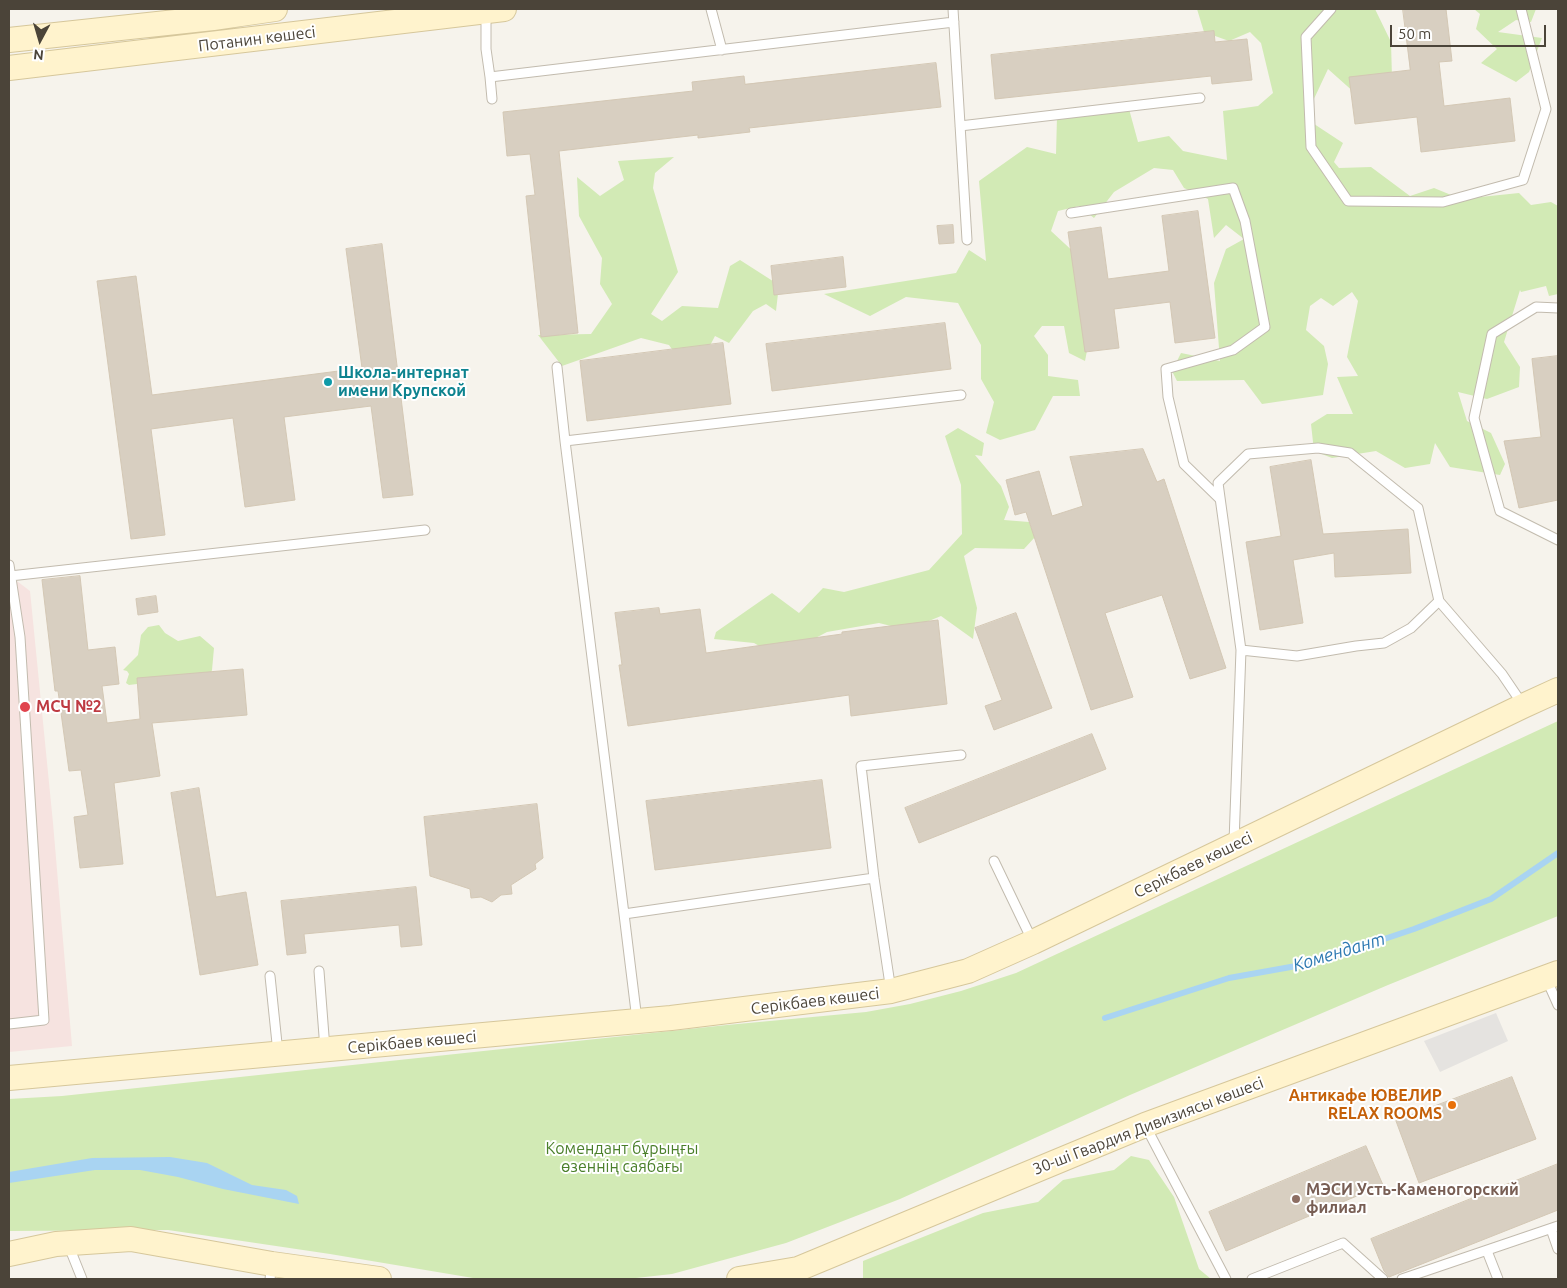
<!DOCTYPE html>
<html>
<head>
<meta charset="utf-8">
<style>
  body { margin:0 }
  #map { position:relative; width:1567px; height:1288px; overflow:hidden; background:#f6f3ec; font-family:Ubuntu,sans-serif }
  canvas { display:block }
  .frame { position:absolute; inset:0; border:10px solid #4b4439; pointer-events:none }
  .north { position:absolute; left:15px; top:15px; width:50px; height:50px; -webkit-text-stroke:4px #fff; paint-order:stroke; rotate:186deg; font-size:14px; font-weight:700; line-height:20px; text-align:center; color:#4b4439 }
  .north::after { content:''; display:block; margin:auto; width:18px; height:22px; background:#4b4439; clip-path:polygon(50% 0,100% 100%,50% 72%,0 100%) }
  .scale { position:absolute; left:1390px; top:25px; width:156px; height:22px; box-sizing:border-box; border:2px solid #4b4439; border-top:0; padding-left:6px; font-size:15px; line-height:18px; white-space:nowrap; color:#4b4439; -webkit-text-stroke:4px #fff; paint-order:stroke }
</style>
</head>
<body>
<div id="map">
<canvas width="1567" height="1288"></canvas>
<div class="frame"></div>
<div class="north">N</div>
<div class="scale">50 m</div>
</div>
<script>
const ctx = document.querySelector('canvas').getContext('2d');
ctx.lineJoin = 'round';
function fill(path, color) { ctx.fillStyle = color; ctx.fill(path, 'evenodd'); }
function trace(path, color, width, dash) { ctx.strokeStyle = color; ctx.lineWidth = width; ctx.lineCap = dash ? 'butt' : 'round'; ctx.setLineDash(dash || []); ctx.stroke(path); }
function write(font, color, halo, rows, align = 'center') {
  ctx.font = font + ' Ubuntu,sans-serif'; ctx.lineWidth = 4; ctx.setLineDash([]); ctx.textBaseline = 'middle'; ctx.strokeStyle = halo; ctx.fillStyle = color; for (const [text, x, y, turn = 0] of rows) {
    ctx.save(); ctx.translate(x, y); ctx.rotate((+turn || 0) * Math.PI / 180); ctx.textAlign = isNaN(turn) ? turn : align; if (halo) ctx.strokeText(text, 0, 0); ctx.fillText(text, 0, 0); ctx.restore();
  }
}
fill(new Path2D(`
  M9 575 30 591 53 823 72 1046 9 1052Z`), '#f6e3e0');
fill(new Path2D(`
  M1197 9H1375L1391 42 1392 78 1356 94 1328 69 1305 118 1343 143 1334 162 1339 168 1371 167 1410 196 1434 188 1461 199 1519 193 1531 205 1551 202 1558 206V294L1549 296 1546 286 1521 292 1520 290 1504 342 1520 367 1519 387 1487 399 1458 392 1467 421 1491 433 1505 464 1500 475 1450 467 1435 443 1430 464 1405 468 1376 451 1332 458 1314 451 1311 424 1327 414H1353L1337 377 1358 376 1347 357 1358 301 1352 292 1333 306 1321 298 1310 306 1306 330 1324 346 1328 364 1323 395 1262 404 1244 380 1177 381 1172 371 1181 353 1220 361 1214 283 1226 249 1244 239 1226 225 1214 238 1208 199 1184 188 1173 170 1154 168 1114 192 1094 218 1079 206 1058 211 1051 231 1078 256 1092 325 1085 361 1069 353 1064 326H1042L1034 336 1048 355V376L1078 380 1080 396H1053L1035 430 1000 440 986 433 994 402 981 379V345L958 303 906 297 870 316 824 294 956 273 969 250 986 261 979 181 1027 147 1056 154 1057 117 1129 109 1138 142 1169 136 1183 151 1227 160 1223 111 1258 106 1273 93 1261 43 1250 32 1229 41 1204 32Z
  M1474 9H1536L1531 22 1516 20 1498 32 1542 38 1529 72 1516 82 1481 63 1497 49 1476 29 1480 14Z
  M674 157 655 173 653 188 678 272 651 314 662 321 682 306 718 308 730 266 740 260 779 285 776 311 766 304 753 311 729 343 715 336 702 361H680L669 345 641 338 562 366 538 335 591 334 612 304 600 284 602 258 579 216 577 177 600 196 624 180 618 161Z
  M958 428 984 443 982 456 975 455 1001 486 1009 507 1004 520 1029 522 1035 537 1024 549 975 548 964 556 977 608 973 639 941 616 907 630 879 623 827 632 779 657 754 643 714 639 716 632 772 593 799 613 823 588 844 592 929 570 962 534 961 485 945 436Z
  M159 625 165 633 178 641 200 636 214 648 212 670 207 684 145 683 129 685 126 683 129 674 127 671 123 670 138 655 141 635 148 627Z
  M1558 721V916L1388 985 1130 1095 900 1199 786 1243 672 1274 627 1279H479L330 1254 168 1230 9 1231V1099L62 1096 727 1025 866 1012 910 1004 961 991 1016 973Z
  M1131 1156 1149 1160 1174 1197 1199 1269 1211 1279H863V1261L983 1213 1038 1202 1063 1180 1114 1170Z`), '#d2eab5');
fill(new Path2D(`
  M1496 1013 1508 1041 1440 1072 1424 1041Z`), '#e5e3e0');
fill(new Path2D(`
  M170 1157 207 1163 252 1185 286 1190 297 1196 299 1204 223 1189 178 1177 140 1170H95L9 1183V1172L92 1158Z`), '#a9d4f2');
trace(new Path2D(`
  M1105 1018 1229 978 1313 963 1414 929 1491 899 1558 853`), '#a9d4f2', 6);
const building = new Path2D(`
  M1403 9H1446L1452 61 1439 62 1444 106 1510 98 1515 141 1421 152 1417 117 1355 124 1349 77 1410 70Z
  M1214 31 1215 42 1247 39 1252 80 1212 84 1211 76 995 99 991 55Z
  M936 63 941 107 749 128 750 132 698 138V135L559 151 578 333 541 337 526 196 535 195 530 154 507 156 503 112 693 91 692 82 744 76 745 84Z
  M1198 211 1215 338 1175 343 1170 302 1114 309 1119 348 1085 352 1068 232 1101 227 1108 279 1169 271 1162 216Z
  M953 225 954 243 939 244 937 226Z
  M382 244 413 495 383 498 371 406 284 417 295 500 245 507 233 418 151 429 165 535 131 539 97 281 136 276 152 395 362 368 346 249Z
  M843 257 846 287 774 295 771 266Z
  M945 323 951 369 772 391 766 344Z
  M723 343 731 404 587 421 580 361Z
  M1558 356V500L1519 508 1504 441 1541 437 1532 359Z
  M1143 449 1157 482 1164 479 1226 668 1190 679 1162 595 1105 613 1133 697 1091 710 1026 512 1015 515 1006 480 1039 471 1052 516 1083 506 1070 457Z
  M1311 460 1323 534 1408 529 1411 573 1335 577 1334 553 1293 560 1303 623 1260 630 1246 542 1281 536 1270 467Z
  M80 576 88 650 115 647 119 684 102 686 107 723 140 719 137 678 243 669 247 715 152 723 160 776 114 783 123 864 80 868 74 817 88 815 81 770 69 771 58 691H55L42 580Z
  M156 596 158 612 138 615 136 599Z
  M659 608 660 614 700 609 706 653 842 634V632L938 620 947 704 851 716 849 695 628 726 619 665H622L615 613Z
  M1016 613 1052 708 994 730 985 706 1002 700 975 628Z
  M1092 734 1106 769 919 843 905 808Z
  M822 780 831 848 655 870 646 801Z
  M199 788 216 897 246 892 258 965 200 975 171 793Z
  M537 804 543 858 535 864 536 869 511 885 512 894 501 895 492 902 481 897 471 898 470 889 430 876 424 817Z
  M416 887 422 945 401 947 399 925 304 934 306 953 287 955 281 901Z
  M1512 1077 1536 1139 1419 1183 1396 1121Z
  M1366 1146 1383 1185 1226 1251 1209 1212Z
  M1558 1164V1210L1389 1277 1384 1271 1371 1239Z`);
fill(building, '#d8cfc1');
trace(building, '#d3c7b4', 1);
const lane = new Path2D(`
  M711 9 722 50
  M953 9 967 240
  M1331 9 1306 37 1311 147 1348 201 1443 202 1523 180 1546 109 1521 9
  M486 11V49L490 77 954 22
  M490 77 492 99
  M960 126 1200 98
  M1071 213 1233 188 1245 221 1265 327 1233 350 1166 369 1168 397 1184 464 1220 499
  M1558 308 1536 307 1492 334 1474 418 1500 511 1558 540
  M557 367 565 441 624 914 874 878
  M565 441 961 395
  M9 565 20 637 44 1020 9 1024
  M10 576 425 530
  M1241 650 1218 483 1248 454 1318 448 1350 453 1418 508 1439 601 1502 674 1523 705
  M1234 842 1241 650 1297 656 1356 646 1384 643 1411 628 1439 601
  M994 861 1033 942
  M624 914 637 1020
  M319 971 325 1049
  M270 976 278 1053
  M1546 978 1558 1005
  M891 991 874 878 861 766 961 755
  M1145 1125 1226 1279
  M1551 1229 1558 1249
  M68 1244 82 1279
  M1487 1251 1498 1279
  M270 1279 272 1264
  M1252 1279 1343 1243 1383 1279
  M1402 1279 1558 1226`);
const secondary = new Path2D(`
  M9 40 213 18 275 9
  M9 68 504 9
  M9 1078 671 1018 891 991 968 971 1033 942 1523 706 1558 690
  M9 1254 56 1244 131 1239 272 1264 379 1279
  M739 1279 798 1269 1145 1125 1558 973`);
trace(lane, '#c2bbae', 11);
trace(secondary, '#d6c79b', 26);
trace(lane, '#fff', 9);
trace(secondary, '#fff3cd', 24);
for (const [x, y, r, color] of [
  [328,382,5,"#0f9aa8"],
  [25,707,6,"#e0444e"],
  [1452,1105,5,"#e8710a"],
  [1296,1199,5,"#8d6e63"]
]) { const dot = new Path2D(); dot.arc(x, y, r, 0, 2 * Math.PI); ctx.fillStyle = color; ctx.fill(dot); trace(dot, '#fff', 2); }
write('16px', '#4b4439', '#fff', [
  ["Потанин көшесі",257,39,-7],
  ["Серікбаев көшесі",1193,865,-26],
  ["Серікбаев көшесі",815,1001,-7],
  ["Серікбаев көшесі",412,1042,-5],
  ["30-ші Гвардия Дивизиясы көшесі",1148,1126,-21]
]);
write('bold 16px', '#0d838f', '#fff', [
  ["Школа-интернат",338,373],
  ["имени Крупской",338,391]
], 'left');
write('bold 16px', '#be3a42', '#fff', [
  ["МСЧ №2",36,707]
], 'left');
write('bold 16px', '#c56008', '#fff', [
  ["Антикафе ЮВЕЛИР",1442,1096],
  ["RELAX ROOMS",1442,1114]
], 'right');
write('16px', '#4a7f2a', '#fff', [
  ["Комендант бұрыңғы",622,1149],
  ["өзеннің саябағы",622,1167]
]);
write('bold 16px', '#785e54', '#fff', [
  ["МЭСИ Усть-Каменогорский",1306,1190],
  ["филиал",1306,1208]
], 'left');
write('italic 18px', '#2e7ab2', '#fff', [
  ["Комендант",1339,952,-17]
]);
</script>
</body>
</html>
